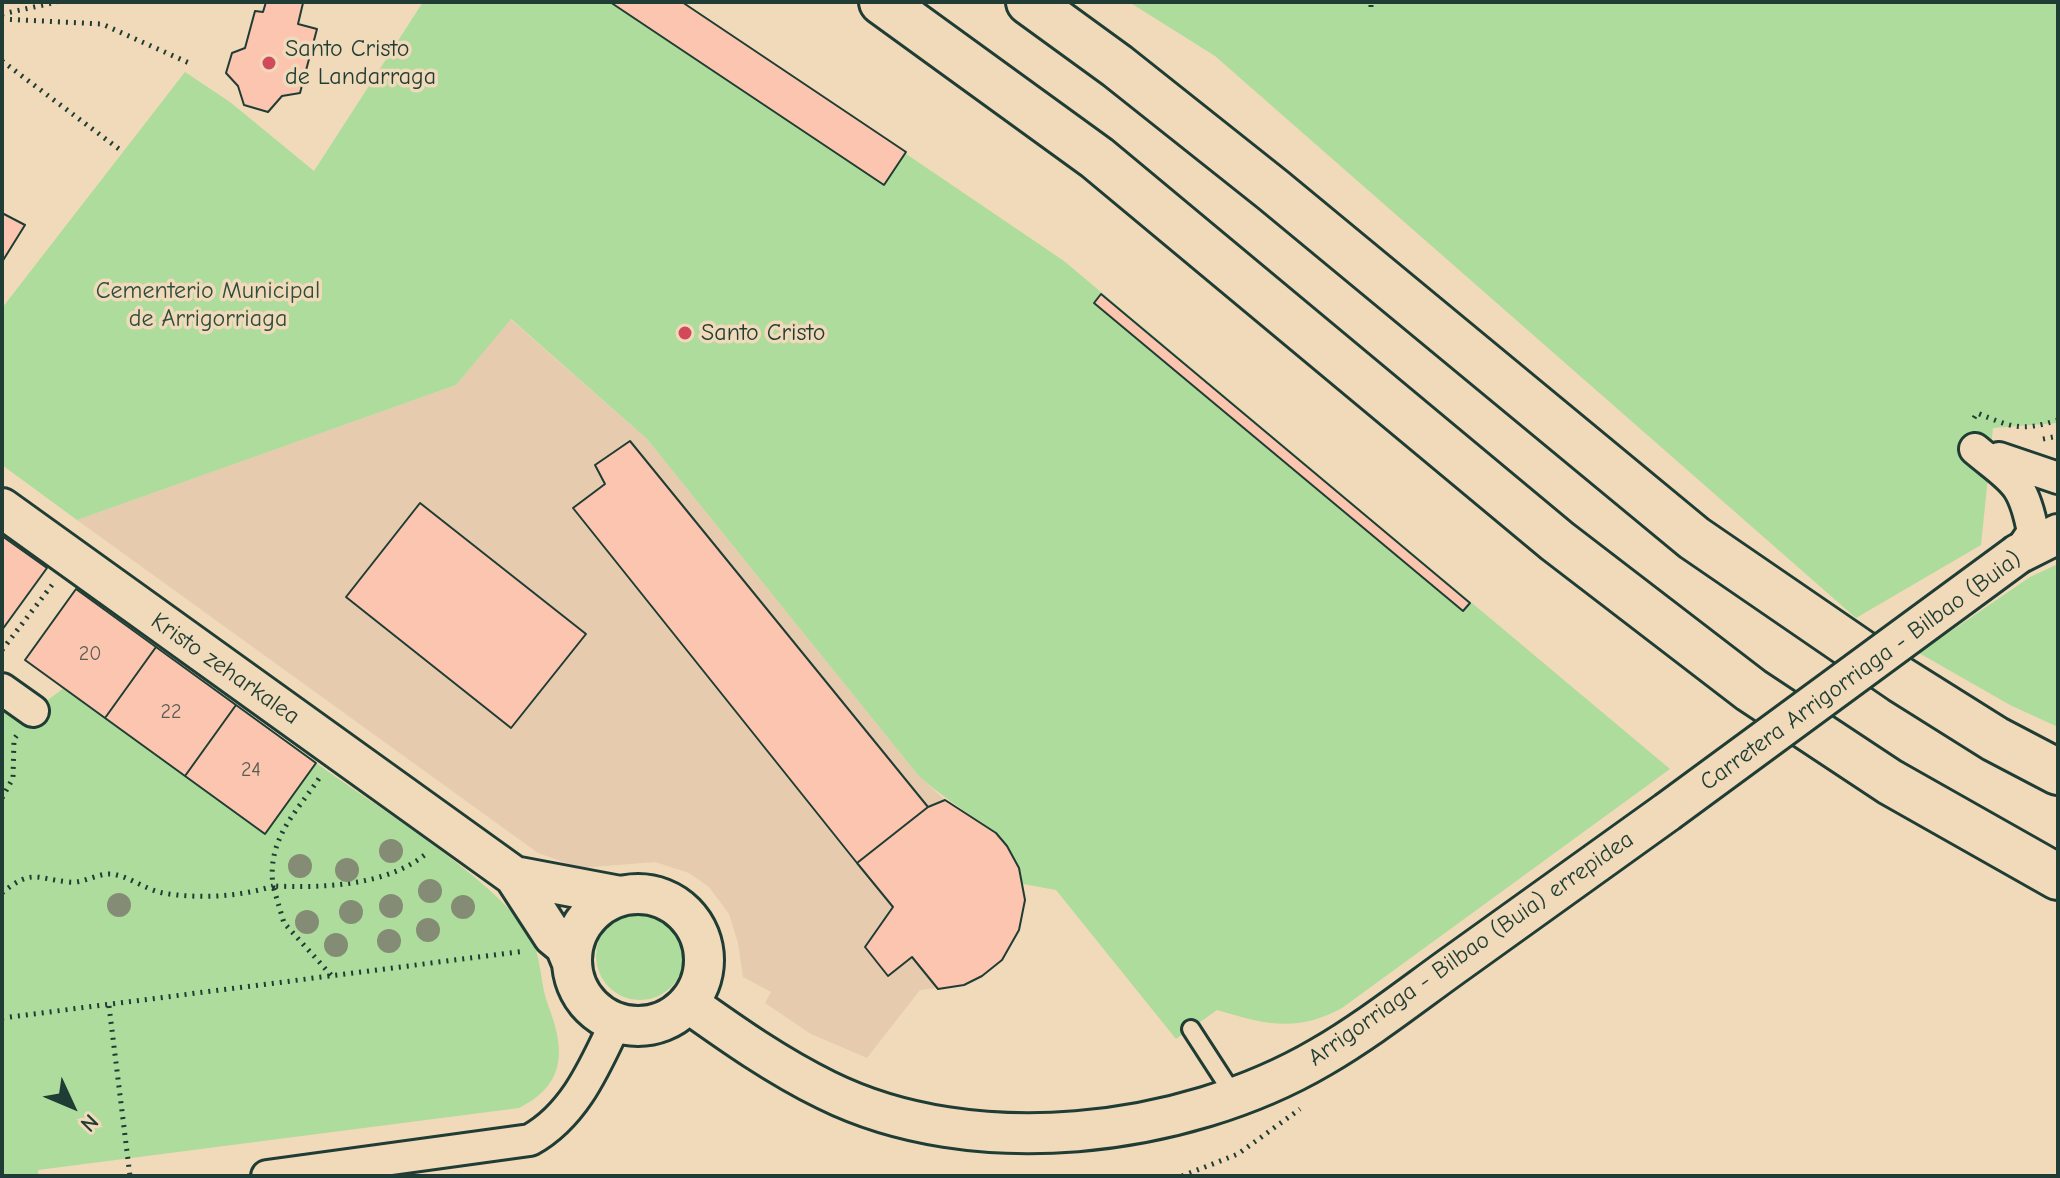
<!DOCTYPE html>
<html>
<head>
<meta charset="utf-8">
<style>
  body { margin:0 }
  #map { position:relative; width:2060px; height:1178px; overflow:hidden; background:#f1daba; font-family:"Comic Neue",sans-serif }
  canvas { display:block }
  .frame { position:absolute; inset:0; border:4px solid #1f3d34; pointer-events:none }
  .north { position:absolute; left:32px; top:1066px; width:80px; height:80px; -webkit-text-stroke:6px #f1daba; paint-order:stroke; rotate:134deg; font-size:22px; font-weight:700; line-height:32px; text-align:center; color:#1f3d34 }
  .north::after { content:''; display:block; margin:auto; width:28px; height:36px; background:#1f3d34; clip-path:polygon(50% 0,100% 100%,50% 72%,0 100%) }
</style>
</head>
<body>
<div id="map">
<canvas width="2060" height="1178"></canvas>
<div class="frame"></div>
<div class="north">N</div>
</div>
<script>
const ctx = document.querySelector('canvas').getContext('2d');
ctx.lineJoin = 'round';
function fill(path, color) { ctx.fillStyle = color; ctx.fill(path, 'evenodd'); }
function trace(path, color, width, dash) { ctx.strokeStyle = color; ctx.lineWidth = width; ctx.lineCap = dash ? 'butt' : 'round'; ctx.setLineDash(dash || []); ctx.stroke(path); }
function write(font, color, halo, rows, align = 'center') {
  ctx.font = font + ' "Comic Neue",sans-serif'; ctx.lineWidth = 7; ctx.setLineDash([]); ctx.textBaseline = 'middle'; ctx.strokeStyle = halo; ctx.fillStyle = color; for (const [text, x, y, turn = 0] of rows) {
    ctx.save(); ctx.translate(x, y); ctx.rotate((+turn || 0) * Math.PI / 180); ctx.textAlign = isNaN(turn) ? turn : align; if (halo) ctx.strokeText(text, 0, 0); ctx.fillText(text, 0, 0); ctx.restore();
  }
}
fill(new Path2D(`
  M510 319 647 439 918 775 945 800 996 833 1015 858 1023 884V914L1019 930 1002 960 982 976 964 985 920 990 867 1058 811 1034 765 1003 771 992 743 977 738 943 729 914 709 887 689 873 655 862 580 868 538 853 77 520 456 385Z`), '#e7cbaf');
fill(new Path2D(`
  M423 2H682L1064 261 1670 769 1342 1008C1296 1033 1264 1024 1217 1010L1176 1039 1056 890 1023 884C1009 829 957 812 918 775L647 439 511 319 456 385 77 520 2 465V308L185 72 230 102 314 171Z
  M1129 2H2058V423L1993 428 1981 545 1856 618 1215 56Z
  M2058 564V727L2010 705 1919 653 2030 577Z
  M64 688 265 834 316 763C371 803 504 884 532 940 542 961 540 984 548 1005 565 1049 567 1084 519 1108L38 1170V1176H2V689L33 711Z
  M596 956a44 44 0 1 1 88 0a44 44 0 1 1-88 0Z`), '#addc9c');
const building = new Path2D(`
  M266 2 303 3 298 24 317 29 300 93 282 96 268 112 244 105 238 86 226 73 232 53 245 48 255 11 263 12Z
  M610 2H682L906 152 884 185Z
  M2 213 25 225 2 262Z
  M1101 294 1470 603 1463 611 1094 303Z
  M630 441 928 807 857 863 573 508 605 484 595 465Z
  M420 503 586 634 511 728 346 597Z
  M2 536 47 568 2 630Z
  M76 589 156 647 105 718 25 660Z
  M156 647 236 705 185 776 105 718Z
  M236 705 316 763 265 834 185 776Z
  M945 800 996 833 1007 846 1019 868 1025 900 1019 930 1002 960 982 976 964 985 938 989 912 957 888 976 865 947 893 907 857 863 928 807Z`);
fill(building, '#fcc5af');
trace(building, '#1f3d34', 2);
const service = new Path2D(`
  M1191 1029 1235 1097`);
const minor = new Path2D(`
  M1975 449C2013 481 2023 480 2033 532L2018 554
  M1999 458 2058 478
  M2 689 33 711
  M267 1176 530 1140C575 1115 595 1066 616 1022`);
const tertiary = new Path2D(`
  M2 508 514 876 553 936 565 946 572 963
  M2018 554 2058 534
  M514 876 620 896
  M572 960a66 66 0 1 1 132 0a66 66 0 1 1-132 0Z
  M688 1003C733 1035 777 1066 826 1090 973 1163 1183 1138 1321 1057 1366 1031 1408 998 1451 967 1523 916 1595 864 1667 812`);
const motorway = new Path2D(`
  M882 2 1097 158 1557 541 1751 690 1890 782 2058 877
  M1029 2 1117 66 1273 190 1694 538 1901 680 1995 739 2058 772`);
trace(service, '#1f3d34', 22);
trace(minor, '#1f3d34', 36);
trace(tertiary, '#1f3d34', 44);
trace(motorway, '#1f3d34', 50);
trace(new Path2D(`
  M1371 7V2
  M2 14 57 2
  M2 19 102 24 189 63
  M2 61 123 152
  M1974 418 1977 413C2012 427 2020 432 2058 420
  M2043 439 2058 436
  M2 650 52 585
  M2 798 13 778 14 739 17 735
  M2 893C32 868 36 879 69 882 85 884 101 870 117 875 133 879 147 890 163 893 197 899 240 897 273 886 267 838 296 813 320 777
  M331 975 284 923 273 886C323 888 386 886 426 854
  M109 1006 130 1176
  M2 1018 525 951
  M1182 1176 1238 1154 1300 1109`), '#1f3d34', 5, [2, 6]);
trace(service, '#f1daba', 16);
trace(minor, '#f1daba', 30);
trace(tertiary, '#f1daba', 38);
trace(motorway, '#f1daba', 44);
const tertiaryBridge = new Path2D(`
  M1667 812 2018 554`);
trace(tertiaryBridge, '#1f3d34', 44, []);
trace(tertiaryBridge, '#f1daba', 38);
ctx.fillStyle = '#858c76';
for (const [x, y] of [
  [391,851],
  [300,866],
  [347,870],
  [430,891],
  [119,905],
  [391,906],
  [463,907],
  [351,912],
  [307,922],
  [428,930],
  [389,941],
  [336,945]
]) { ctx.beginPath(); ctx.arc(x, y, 12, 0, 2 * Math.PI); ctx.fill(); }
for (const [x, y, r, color] of [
  [269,63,8,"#d1495b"],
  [685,333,8,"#d1495b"]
]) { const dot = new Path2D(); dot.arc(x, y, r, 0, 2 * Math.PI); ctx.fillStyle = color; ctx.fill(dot); trace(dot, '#f1daba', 3); }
write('20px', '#565f53', null, [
  ["20",90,654],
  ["22",171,712],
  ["24",251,770]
]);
write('24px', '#1f3d34', '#f1daba', [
  ["Santo Cristo",285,49],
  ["de Landarraga",285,77],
  ["Santo Cristo",701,333]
], 'left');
write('24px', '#2d4d3e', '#f1daba', [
  ["Cementerio Municipal",208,291],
  ["de Arrigorriaga",208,319]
]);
write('24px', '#1f3d34', '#f1daba', [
  ["Kristo zeharkalea",225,669,35],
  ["Carretera Arrigorriaga - Bilbao (Buia)",1861,671,-36],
  ["Arrigorriaga - Bilbao (Buia) errepidea",1471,949,-35]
]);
</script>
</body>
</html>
